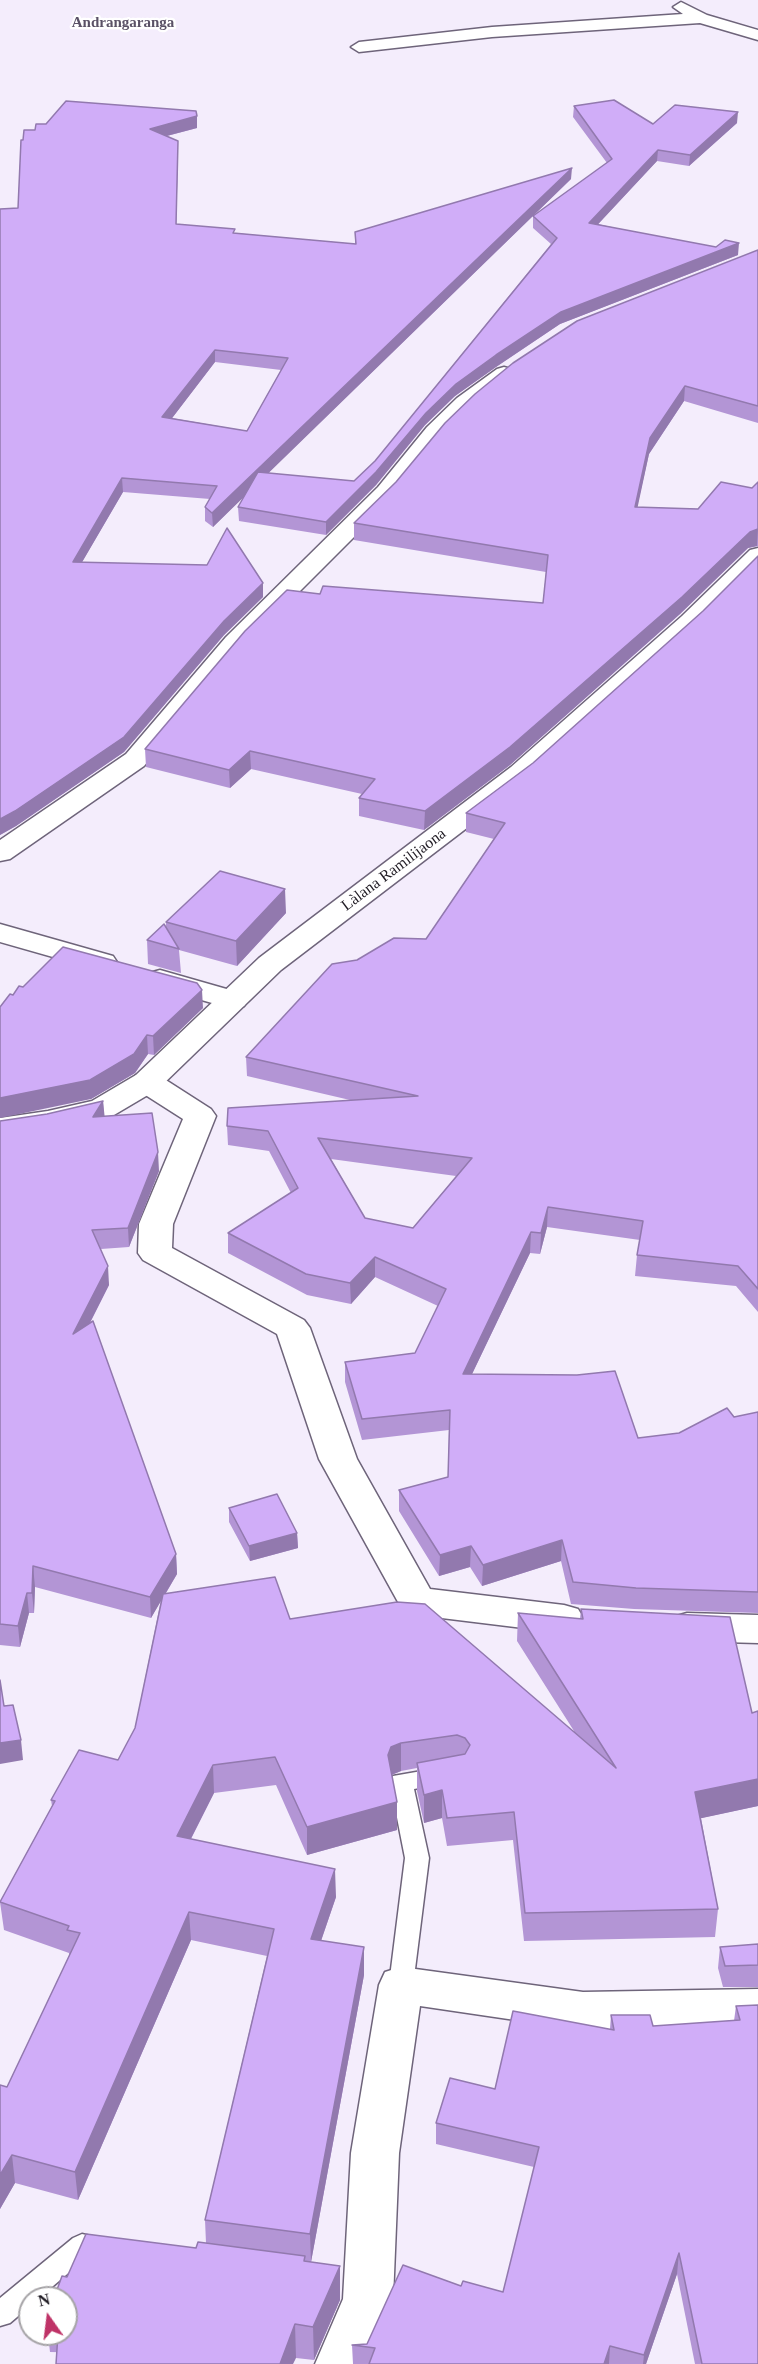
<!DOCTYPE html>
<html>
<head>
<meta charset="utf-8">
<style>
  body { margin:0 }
  #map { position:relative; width:758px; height:2364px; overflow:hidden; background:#f4edfc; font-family:"Times New Roman",serif }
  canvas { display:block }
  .north { position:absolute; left:18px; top:2286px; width:60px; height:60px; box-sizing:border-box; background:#fff; border:2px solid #a6a4a7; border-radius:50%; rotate:346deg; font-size:16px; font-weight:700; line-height:24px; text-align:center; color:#201c24 }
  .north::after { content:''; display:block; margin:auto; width:21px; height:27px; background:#bf3367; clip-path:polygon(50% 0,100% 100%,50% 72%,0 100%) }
</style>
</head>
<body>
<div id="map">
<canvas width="758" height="2364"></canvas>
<div class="north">N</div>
</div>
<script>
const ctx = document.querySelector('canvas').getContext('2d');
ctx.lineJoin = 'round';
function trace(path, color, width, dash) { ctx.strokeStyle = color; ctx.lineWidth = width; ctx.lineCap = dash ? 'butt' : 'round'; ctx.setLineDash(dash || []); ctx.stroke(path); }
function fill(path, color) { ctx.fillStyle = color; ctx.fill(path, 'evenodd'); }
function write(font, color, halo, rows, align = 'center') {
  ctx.font = font + ' "Times New Roman",serif'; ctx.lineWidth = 4.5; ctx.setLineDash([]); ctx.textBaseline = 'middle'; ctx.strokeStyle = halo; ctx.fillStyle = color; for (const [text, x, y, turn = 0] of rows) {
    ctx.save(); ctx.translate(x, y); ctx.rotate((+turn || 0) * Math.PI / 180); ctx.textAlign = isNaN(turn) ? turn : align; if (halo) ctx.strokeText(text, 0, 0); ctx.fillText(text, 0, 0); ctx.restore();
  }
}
const lane = new Path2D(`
  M439 1768 447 1771 450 1777 447 1783 414 1789 429 1858 413 1985 410 1992 401 1995 392 1992 389 1985 405 1858 390 1782 393 1776Z
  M82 2234 112 2241 116 2249 112 2257 103 2261 86 2258 39 2298H30V2306L10 2323 0 2326V2298L73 2238Z`);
const street = new Path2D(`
  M681 2 707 15 758 30V40L700 23 492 37 359 52 351 47 359 42 492 27 683 14 673 7Z
  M504 367 511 369 515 373 511 377 473 408 443 437 394 497 244 647 144 766 10 859 0 861V840L126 754 226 637 378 487 427 427 457 398 497 369Z
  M0 924 113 956 117 962 113 968 102 971 0 942Z
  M160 970 244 994 248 1000 244 1006 233 1009 149 985 145 979 149 973Z
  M147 1073 158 1075 211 1109 216 1116 173 1224 172 1248 304 1320 310 1328 357 1459 430 1589 564 1605 578 1609 584 1619 578 1629 564 1633 417 1615 403 1611 319 1459 277 1334 143 1260 138 1253 139 1224 183 1119 136 1089 131 1082 136 1075Z
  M687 1613 758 1615V1643L687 1641 673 1637 667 1627 673 1617Z
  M401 1967 583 1992 758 1989V2025L583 2030 420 2006 399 2153 393 2299 365 2364H315L343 2299 351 2153 379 1985 385 1972Z`);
const secondary = new Path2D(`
  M758 548V568L700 626 531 779 281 970 158 1089 114 1115 48 1131 0 1138V1118L48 1111 92 1101 136 1075 259 958 511 767 682 616 750 550Z`);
trace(lane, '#6e647a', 3);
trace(street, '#6e647a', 3);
trace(secondary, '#6e647a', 3);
fill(lane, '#fff');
fill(street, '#fff');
fill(secondary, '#fff');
fill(new Path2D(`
  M574 106 653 124 737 123 689 166 657 161 598 224 738 255 560 324 496 367 455 396 425 425 376 485 326 535 239 521 238 507 245 495 213 527 205 521V507L210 499 123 492 82 562 263 597 224 635 124 752 16 826 0 835V209L18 208 21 140 197 128 167 136 178 152 176 224 235 233 355 244V232L571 179 268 473 354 481 375 461 551 244 533 228V216L607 163 573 117ZM215 362 281 370 247 431 172 418Z
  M758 250V423L684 401 649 454 637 507 698 509 752 488 758 482V546L748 548 680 614 510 765 424 830 359 816V798L362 794 251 769 230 788 146 767 145 749 320 594 543 603 546 572 354 540V523Z
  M758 556V1312L736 1286 635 1276 637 1255 640 1240 547 1227 540 1254 530 1253 472 1374 638 1438 679 1433 734 1417 758 1412V1613L634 1609 571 1604 561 1561 482 1586 470 1567 439 1576 399 1511V1490L448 1477 449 1430 362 1440 345 1382V1362L415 1353 438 1306 375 1277 351 1304 307 1295 228 1253V1233L291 1193 269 1151 228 1145 227 1126 350 1100 247 1076 246 1057 357 960 426 939 494 839 466 832V813L533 763 703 611ZM331 1159 456 1176 413 1228 365 1218Z
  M286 913 237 966 179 950 181 973 148 964 147 940 166 928V922Z
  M0 1007 203 1008 154 1055 148 1054 135 1073 91 1099Z
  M103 1101 104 1116 159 1171 129 1247 101 1249 109 1285 90 1323 176 1554 177 1574 166 1593 290 1619 574 1731 517 1641 518 1613 580 1619 581 1609 758 1806 701 1818 718 1909 715 1937 524 1941 513 1840 447 1846 442 1818 424 1823 417 1791V1768L401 1771 392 1775 397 1802V1830L307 1855 276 1785 214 1793 191 1839 336 1897 321 1941 364 1975 311 2262 340 2266V2300L314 2360 296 2358 50 2352 48 2334H66L67 2277 196 2248 206 2243 205 2220 267 1956 191 1940 78 2200 15 2183 0 2209V2085L7 2087 69 1956V1953L4 1930 0 1902 52 1806 51 1800 118 1760 135 1728 161 1600 151 1618 35 1587 34 1613H29L20 1647 0 1645V1121L47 1114Z
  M229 1508 297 1533 298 1548 250 1561 229 1522Z
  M758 1944V1987H723L718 1968 720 1947Z
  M758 2005V2364H695L677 2274 646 2364H353L352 2345 367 2344 461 2286 503 2292 534 2167 436 2144V2123L495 2089 610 2029 611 2015 653 2026 734 2021 736 2006Z`), '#b395d5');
fill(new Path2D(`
  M738 112 737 123 689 166 690 155Z
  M197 116V128L151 140 150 129Z
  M178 141V152L176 236V224Z
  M658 150 657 161 589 234V223Z
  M572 168 571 179 213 527 212 513Z
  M739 243 738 255 560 324 496 367 455 396 425 425 376 485 326 535V522L426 413 456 384 496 355 561 312Z
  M215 350V362L163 430 162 417Z
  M685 386 684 401 649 454 634 524 635 507 650 438Z
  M122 478 123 492 74 576 73 562Z
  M758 529 757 546 748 548 680 614 510 765 424 830 425 811 750 532Z
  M263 583V597L224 635 124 752 16 826 0 835V819L224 621Z
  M250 751 251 769 230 788 229 770Z
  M285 889 286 913 237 966 236 941Z
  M202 990 203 1008 154 1055 153 1036Z
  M147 1035 148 1054 135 1073 91 1099 0 1118V1098Z
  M103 1101 105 1120 93 1117Z
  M158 1152 159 1171 129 1247 128 1228Z
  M548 1207 547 1227 540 1254 541 1233Z
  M531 1232 530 1253 462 1395 463 1374Z
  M375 1257V1277L351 1304 350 1283Z
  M108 1266 109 1285 74 1354 73 1334Z
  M297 1533 298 1548 250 1561 249 1546Z
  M562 1540 561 1561 482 1586 483 1565Z
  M471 1546 470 1567 439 1576 440 1555Z
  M176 1554 177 1574 151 1618 150 1597Z
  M33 1566 35 1587 34 1613 32 1593Z
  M27 1593 29 1613 20 1647 18 1626Z
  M21 1740 23 1760 0 1764V1743Z
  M401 1743V1771L391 1775 388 1755 391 1747Z
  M213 1765 214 1793 178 1864 177 1836Z
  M758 1779V1806L693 1820 695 1792Z
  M442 1790V1818L424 1823V1795Z
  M397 1802V1830L307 1855V1827Z
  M335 1869 336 1897 312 1967 311 1939Z
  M189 1912 191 1940 78 2200 75 2172Z
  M364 1947V1975L311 2262 310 2234Z
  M12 2155 15 2183 0 2209V2175Z
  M679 2253 677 2274 646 2364H643L644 2355Z
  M340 2266V2300L314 2360 313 2327Z
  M295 2324 296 2358 293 2364H280Z
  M610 2346 609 2364H604Z`), '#9279ae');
const building = new Path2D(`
  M614 100 653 124 675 105 738 112 690 155 658 150 589 223 716 247 725 240 739 243 561 312 496 355 456 384 426 413 376 472 326 522 238 507 258 472 354 481 375 461 557 238 533 216 612 159 574 106Z
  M66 101 196 111 197 116 150 129 178 141 176 224 235 229 233 233 356 244 355 232 572 168 212 513 205 507 217 486 122 478 73 562 207 565 227 528 263 583 224 621 124 737 15 811 0 819V209L18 208 21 140H23L24 130H35L36 124H46ZM215 350 288 358 247 431 162 417Z
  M758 250V406L685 386 650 438 635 507 698 509 721 482 752 488 758 482V529L750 532 682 597 510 747 425 811 359 798 375 779 250 751 229 770 145 749 245 631 287 590 320 594 323 586 543 603 548 555 354 523 396 482 445 423 475 394 513 363 577 321Z
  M758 556V1289L738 1266 637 1255 643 1221 548 1207 541 1233 531 1232 463 1374 577 1375 615 1371 638 1438 679 1433 727 1408 734 1417 758 1412V1592L636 1588 573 1582 562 1540 483 1565 471 1546 440 1555 399 1490 448 1477 450 1410 362 1419 345 1362 415 1353 446 1289 375 1257 350 1283 306 1274 228 1233 298 1188 268 1131 227 1126 228 1108 418 1096 246 1057 332 964 357 960 394 938 426 939 505 823 466 813 533 763 703 611ZM318 1138 472 1158 413 1228 365 1218Z
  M220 871 285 889 236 941 166 922Z
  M164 924 179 949 147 940Z
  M63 947 197 983 202 990 153 1036 147 1035 134 1054 90 1080 0 1098V1007L10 994 13 995 19 986 23 987Z
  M103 1101 93 1117 152 1113 158 1152 128 1228 92 1230 108 1266 73 1334 93 1321 176 1554 150 1597 33 1566 32 1593H27L18 1626 0 1624V1121L47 1114Z
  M277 1494 297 1533 249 1546 229 1508Z
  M275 1577 290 1619 397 1602 425 1604 616 1768 518 1613 583 1619 581 1609 730 1617 752 1713 758 1711V1779L695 1792 718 1909 525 1913 514 1812 447 1818 442 1790 424 1795 417 1763 465 1754 470 1745 465 1738 457 1735 401 1743 391 1747 388 1755 397 1802 307 1827 275 1757 213 1765 177 1836 335 1869 311 1939 364 1947 310 2234 205 2220 274 1929 189 1912 75 2172 12 2155 0 2175V2085L7 2087 80 1933 67 1930 69 1926 0 1902 55 1801 51 1800 79 1750 118 1760 135 1728 163 1594Z
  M0 1680 4 1706 13 1705 21 1740 0 1743Z
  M758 1944V1965L725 1966 720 1947Z
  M758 2005V2364H702L679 2253 644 2355 610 2346 604 2364H369L375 2348 352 2345 367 2344 403 2265 461 2286 463 2281 503 2292 539 2147 436 2123 450 2078 495 2089 513 2011 614 2030 611 2015H650L653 2026 740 2020 736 2006Z
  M86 2234 196 2248 198 2242 305 2256 304 2261 340 2266 313 2327 295 2324 280 2364H56L58 2334H66V2298H54L62 2276 67 2277Z`);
fill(building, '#d0adf8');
trace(building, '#9279ae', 1.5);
write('bold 15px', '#5a5166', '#fff', [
  ["Andrangaranga",123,23]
]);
write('16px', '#201c24', '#fff', [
  ["Làlana Ramilijaona",394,870,-37]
]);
</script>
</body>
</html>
